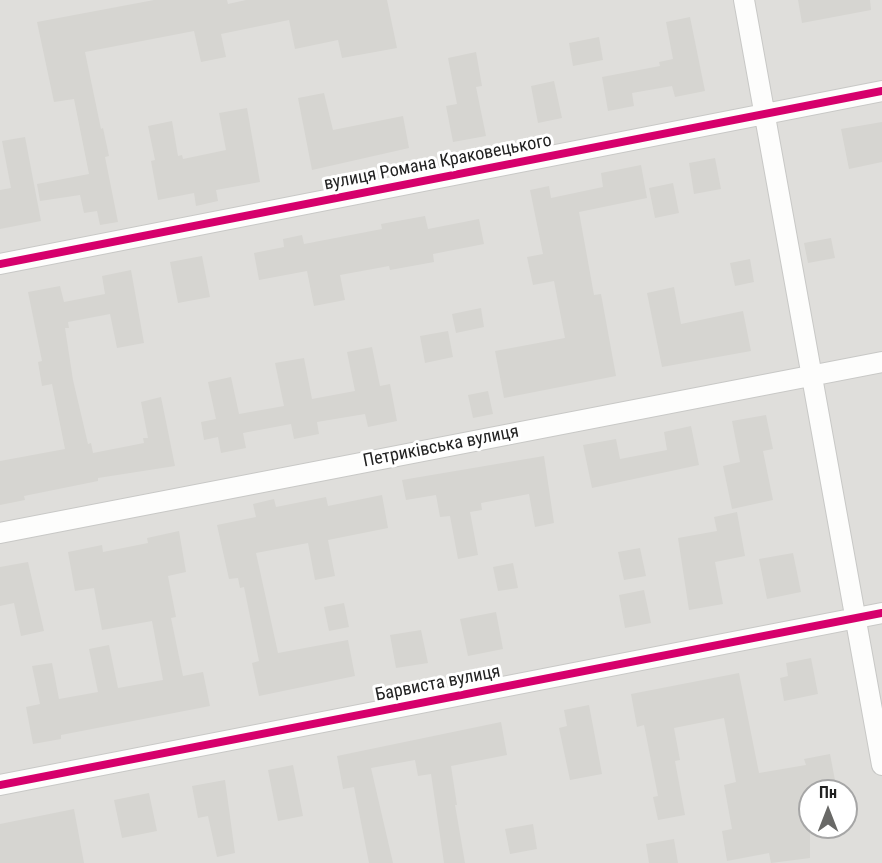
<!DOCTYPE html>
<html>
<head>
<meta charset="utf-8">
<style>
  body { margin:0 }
  #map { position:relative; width:882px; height:863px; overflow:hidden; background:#f0efea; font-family:"Roboto Condensed",sans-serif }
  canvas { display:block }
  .north { position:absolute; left:798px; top:779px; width:60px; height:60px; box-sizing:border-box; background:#fff; border:2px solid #a6a6a6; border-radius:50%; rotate:0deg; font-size:16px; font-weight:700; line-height:24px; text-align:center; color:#212121 }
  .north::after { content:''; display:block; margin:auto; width:21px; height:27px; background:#696967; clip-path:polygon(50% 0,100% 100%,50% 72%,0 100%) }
</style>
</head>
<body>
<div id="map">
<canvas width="882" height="863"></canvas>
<div class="north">Пн</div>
</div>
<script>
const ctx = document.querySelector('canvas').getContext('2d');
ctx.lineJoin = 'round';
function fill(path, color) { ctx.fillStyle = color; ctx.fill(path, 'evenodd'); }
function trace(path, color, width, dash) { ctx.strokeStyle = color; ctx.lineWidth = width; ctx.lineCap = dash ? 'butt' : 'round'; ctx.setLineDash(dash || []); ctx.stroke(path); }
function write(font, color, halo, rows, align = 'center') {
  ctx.font = font + ' "Roboto Condensed",sans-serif'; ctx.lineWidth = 6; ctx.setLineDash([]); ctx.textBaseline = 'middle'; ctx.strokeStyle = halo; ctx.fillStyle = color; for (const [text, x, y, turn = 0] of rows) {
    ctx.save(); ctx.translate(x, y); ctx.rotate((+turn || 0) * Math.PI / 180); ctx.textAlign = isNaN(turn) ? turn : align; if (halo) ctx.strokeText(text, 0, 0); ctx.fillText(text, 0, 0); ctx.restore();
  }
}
fill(new Path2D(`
  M0 0H882V863H0ZM810 791H846V827H810Z`), '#dfdedb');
fill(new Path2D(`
  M154 0H227L228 4 246 0H387L397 48 342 58 338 40 295 49 289 20 221 34 226 57 201 62 194 31 85 52 101 129 103 128 109 156 105 157 118 222 100 225 97 211 84 213 80 195 40 201 37 184 89 174 74 99 54 102 37 22Z
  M798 0H870L871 10 802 23Z
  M690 17 705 91 675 97 672 86 632 93 634 106 608 111 602 77 660 66 659 62 673 59 666 22Z
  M599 37 603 60 573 66 569 43Z
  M476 52 482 86 476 87 486 136 453 142 446 106 457 104 448 58Z
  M554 81 562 118 538 123 531 86Z
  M324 93 333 130 403 116 409 148 312 170 298 98Z
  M247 108 260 182 216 190 218 201 196 206 194 193 158 200 151 161 155 160 148 126 172 121 178 156 182 155 183 159 226 150 219 113Z
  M882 122V162L849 169 841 129Z
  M25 137 41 221 0 229V190L11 188 2 141Z
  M715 158 721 189 694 194 689 163Z
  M641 165 647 198 579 212 594 295 601 294 616 376 504 398 495 351 565 338 554 281 533 285 527 257 543 254 530 190 549 186 551 198 603 187 601 173Z
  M673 183 679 213 655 218 649 188Z
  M425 216 428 229 479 219 484 244 433 254 434 262 390 270 389 266 340 275 345 300 314 306 307 271 259 280 254 253 284 247 283 239 302 235 304 244 382 229 381 224Z
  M831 238 835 258 808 263 804 243Z
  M202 256 210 297 178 303 170 262Z
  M750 259 754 282 735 286 730 263Z
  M131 270 144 343 117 348 110 314 68 322 69 328H65L73 380 88 444 91 443 93 453 144 443 143 438H148L141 402 161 397 175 466 98 478V481L24 496 25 500 0 505V461L65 449 52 384 42 386 38 362 42 361 28 292 60 286 64 302 105 294 102 276Z
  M674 287 681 324 743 311 751 351 662 367 647 293Z
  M481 308 484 327 456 333 452 314Z
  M448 331 453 357 425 363 420 336Z
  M372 347 380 386 390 384 397 421 368 427 365 414 317 422 319 434 294 439 291 424 243 433 246 448 221 453 218 437 204 440 201 422 216 419 208 382 231 377 239 414 284 406 275 363 304 358 312 399 355 391 347 352Z
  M488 391 493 414 473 418 468 395Z
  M766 415 773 449 763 451 773 500 732 509 723 466 740 462 732 421Z
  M691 426 699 465 592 488 583 445 616 439 620 459 667 450 664 432Z
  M544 456 554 523 535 527 529 494 481 503 482 510 470 512 478 555 458 559 450 516 440 517 436 495 406 500 402 480Z
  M382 495 388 528 328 540 335 576 315 580 308 543 256 553 278 653 348 640 355 676 259 696 252 663 259 661 244 587 240 588 238 578 229 579 217 525 256 517 253 504 274 499 276 507 326 497 328 506Z
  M737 512 745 556 715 562 723 604 689 610 678 538 717 531 714 517Z
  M179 531 186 572 168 576 176 617 171 618 183 676 203 672 210 706 61 735V739L33 744 26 707 40 704 32 666 52 663 59 699 98 692 89 649 109 645 118 688 163 680 152 621 102 630 94 588 75 591 68 552 102 545 103 552 148 543 147 538Z
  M640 548 646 576 624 580 618 552Z
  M793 553 801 592 767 599 759 559Z
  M28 562 44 631 21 636 14 603 0 606V567Z
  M513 563 518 588 498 591 493 567Z
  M644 590 651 623 625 628 619 595Z
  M344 603 349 627 329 631 324 607Z
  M496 612 503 649 468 656 460 619Z
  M421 630 428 663 396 668 390 635Z
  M811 658 818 694 784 701 780 678 788 676 786 663Z
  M739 673 759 773 806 765 804 759 830 754 837 791H810V858L771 863 769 853 727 861 722 831 732 829 724 785 736 782 724 718 674 728 680 760 675 761 685 815 658 820 653 797 658 796 644 725 637 727 631 694Z
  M589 705 602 774 570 780 559 728 567 726 564 710Z
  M501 722 507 755 451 766 457 805H455L465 863H444L431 774 418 776 415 760 371 768 393 863H369L354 787 343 789 337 756Z
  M293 765 303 816 278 821 268 770Z
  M225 780 235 853 217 857 208 816 198 818 192 786Z
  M149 793 157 831 122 838 114 800Z
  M74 809 84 863H0V824Z
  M533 824 537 849 510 854 505 829Z
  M674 839 678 863H649L646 844Z`), '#d6d5d1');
const minor = new Path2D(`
  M744 0 882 765
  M0 264 882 91
  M0 533 882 362
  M0 785 882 613`);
trace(minor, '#c8c8c6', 22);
trace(minor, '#fdfdfc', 20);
trace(new Path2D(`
  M0 264 882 91
  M0 785 882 613`), '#d6006c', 8);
write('18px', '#212121', '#fff', [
  ["вулиця Романа Краковецького",438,163,-11],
  ["Петриківська вулиця",441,447,-11],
  ["Барвиста вулиця",438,684,-11]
]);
</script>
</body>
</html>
